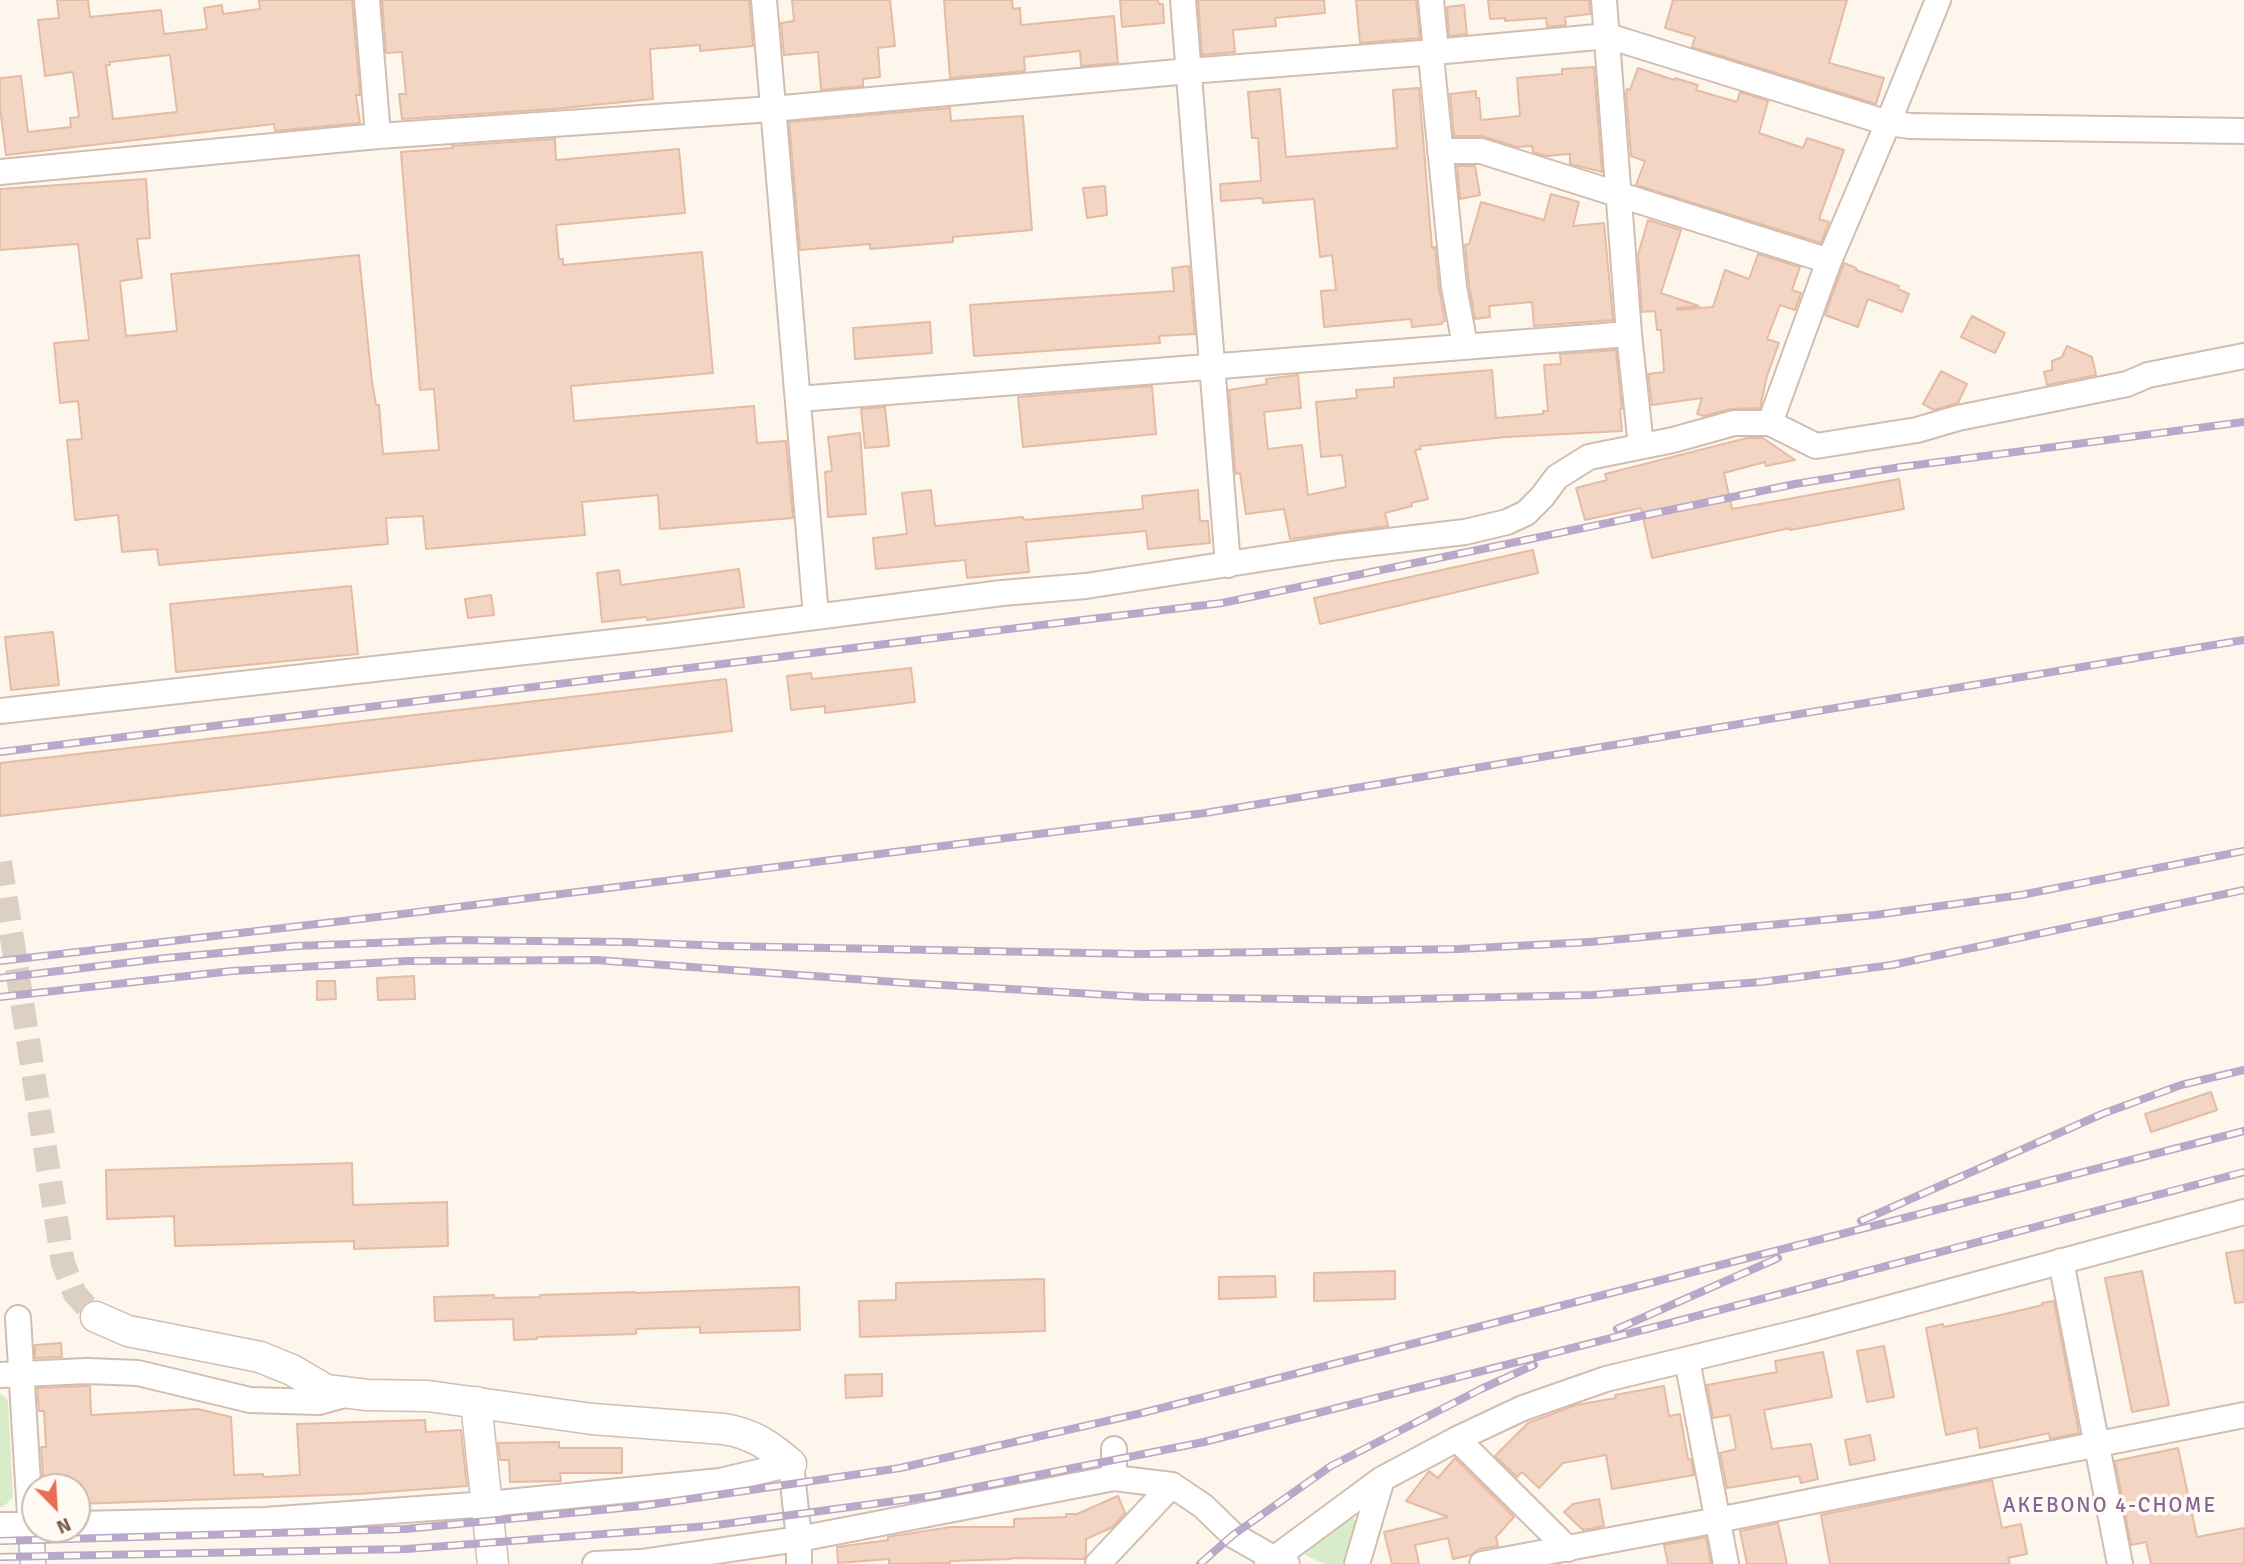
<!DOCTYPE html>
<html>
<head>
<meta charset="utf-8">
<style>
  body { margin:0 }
  #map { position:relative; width:2244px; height:1564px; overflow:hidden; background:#fdf6ec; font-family:Signika,sans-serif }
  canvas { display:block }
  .north { position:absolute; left:21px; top:1473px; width:70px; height:70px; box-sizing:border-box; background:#fffaf3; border:2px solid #cabbb1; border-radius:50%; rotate:156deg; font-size:19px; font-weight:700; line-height:28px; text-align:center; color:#7a5c4d }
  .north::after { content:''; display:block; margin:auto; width:24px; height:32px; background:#e76f51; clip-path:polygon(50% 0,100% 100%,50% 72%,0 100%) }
</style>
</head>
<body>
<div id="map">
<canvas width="2244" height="1564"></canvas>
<div class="north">N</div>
</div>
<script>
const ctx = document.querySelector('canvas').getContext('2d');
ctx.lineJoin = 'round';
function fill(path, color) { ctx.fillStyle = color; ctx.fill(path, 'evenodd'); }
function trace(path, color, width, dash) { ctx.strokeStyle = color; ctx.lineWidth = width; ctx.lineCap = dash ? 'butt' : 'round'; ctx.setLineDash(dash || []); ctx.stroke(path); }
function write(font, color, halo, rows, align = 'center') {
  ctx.font = font + ' Signika,sans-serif'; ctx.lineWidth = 7; ctx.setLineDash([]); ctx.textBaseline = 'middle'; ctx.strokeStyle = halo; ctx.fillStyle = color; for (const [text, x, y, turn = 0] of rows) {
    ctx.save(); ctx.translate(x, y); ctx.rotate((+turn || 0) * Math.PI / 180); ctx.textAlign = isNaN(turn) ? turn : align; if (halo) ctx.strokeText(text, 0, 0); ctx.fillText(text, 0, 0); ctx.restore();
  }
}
fill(new Path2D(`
  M0 1393 8 1400 13 1497 3 1507H0Z
  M1350 1516 1358 1522 1346 1564H1324L1305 1555 1304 1549Z`), '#d8ecc9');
const building = new Path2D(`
  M57 0H88L90 17 161 10 164 34 207 29 204 8 222 5 223 14 260 9 259 0H352L360 95H356L360 123 275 131 274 124 6 155 0 108V78L21 76 28 132 71 127 70 118 79 117 73 72 45 76 38 20 59 18ZM170 55 177 112 113 119 106 65H110V62Z
  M382 0H749L753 46 700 51V45L650 49 653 99 553 109 402 119 399 94H406L402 52 386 53Z
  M792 0H890L895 46 878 48 880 77 863 79V86L821 90 818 52 784 55 781 23 794 21Z
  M944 0H1012L1013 9 1020 8 1021 25 1114 16 1118 63 1081 66 1080 51 1024 57 1025 71 950 78Z
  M1120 0H1158L1159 4H1163L1164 23 1122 27Z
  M1198 0H1324L1325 13 1275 18 1276 26 1233 30 1235 52 1202 55Z
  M1356 0H1416L1420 38 1360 43Z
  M1488 0H1589L1590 14 1565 17 1566 25 1547 27 1546 18 1505 21V18L1490 19Z
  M1673 0H1847L1829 63 1884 78 1876 104 1692 47 1695 37 1665 28Z
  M1464 5 1467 34 1449 36 1447 7Z
  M1594 67 1602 172 1570 164V154L1546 156 1533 152 1532 146 1517 147 1481 136H1454L1450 94 1476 91V98H1479L1481 120 1520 116 1517 78 1562 74V69Z
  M1638 68 1674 80 1675 78 1698 85 1696 90 1737 102 1740 92 1768 101 1759 133 1803 148 1807 138 1844 150 1819 219 1829 222 1821 243 1636 185 1645 161 1631 156 1626 93 1627 89 1630 90Z
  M1419 88 1432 248 1435 247 1439 288 1445 321 1442 322V324L1412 327 1411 319 1324 327 1321 291 1336 290 1332 255 1320 257 1314 199 1263 203 1262 198 1221 201 1220 184 1261 181 1258 138H1252L1248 92 1280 89 1286 157 1397 148 1393 90Z
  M950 108 951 121 1023 116 1032 230 953 237V242L870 249V244L800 250 789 122Z
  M555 139 556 160 679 149 685 213 556 225 559 259H563V265L702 252 713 373 571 386 574 421 754 406 757 443 786 441 793 518 660 529 658 495 582 502 585 535 426 549 423 516 386 518 388 544 159 565 157 549 122 552 118 515 75 520 67 440 82 439 78 401 60 403 54 343 89 340 78 244 0 250V189L146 179 150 238 137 239 142 278 120 281 126 336 177 331 171 274 359 255 372 382 376 405H379L383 454 439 450 434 389 420 390 401 152 453 148 452 146Z
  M1457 166H1475L1480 195 1460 199Z
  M1105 186 1107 215 1087 218 1083 188Z
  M1551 194 1579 202 1573 226 1604 223 1613 320 1534 326 1532 302 1489 306 1490 317 1475 319 1469 285 1465 245 1469 244 1481 202 1544 220Z
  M1648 220 1681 230 1661 293 1699 306 1677 308V310L1713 307 1725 270 1749 279 1758 254 1800 267 1792 290 1801 293 1795 310 1780 305 1767 339 1779 343 1767 376 1760 408 1730 409 1704 416 1697 414 1702 398 1652 405 1648 374 1664 372 1661 330H1657L1655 311 1642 312 1638 255Z
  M1844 263 1856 268V270L1899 286 1898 289 1909 294 1902 312 1868 299 1858 327 1825 315Z
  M1189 266 1195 334 1159 336 1160 343 974 356 970 305 1174 291 1172 268Z
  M1972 316 2005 333 1995 353 1961 337Z
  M930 322 932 353 855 359 853 328Z
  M2067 346 2092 357 2096 375 2047 385 2044 372 2052 370V361L2062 357Z
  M1616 350 1622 409H1620L1622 431 1506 437 1420 446 1421 449 1415 450 1428 499 1411 503 1412 506 1385 513 1388 526 1290 539 1284 509 1246 514 1240 473 1236 474 1235 469 1229 390 1267 384 1266 379 1298 375 1301 408 1264 412 1268 449 1302 445 1308 495 1346 487 1342 455 1321 457 1316 402 1357 398 1356 390 1394 387V378L1492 370 1496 418 1543 414V411H1548L1544 365 1561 364 1560 354Z
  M1941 371 1967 384 1958 403 1934 410 1923 404Z
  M1152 386 1156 434 1023 447 1018 397Z
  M885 407 889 446 865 448 861 409Z
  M860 433 866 514 828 517 825 472 832 471 828 437Z
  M1747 438H1763L1795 460 1766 466 1765 462 1724 473 1732 509 1899 479 1904 509 1790 530V528L1652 558 1641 508 1585 520 1576 488 1607 480 1605 474Z
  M931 490 935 526 1023 517 1024 520 1143 509 1142 496 1198 490 1200 521H1208L1210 543 1148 549 1146 531 1026 542 1029 572 967 578 965 560 876 569 873 538 907 534 902 493Z
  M1533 550 1538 573 1320 624 1314 598Z
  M739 569 744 607 647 620 646 617 602 622 597 573 619 570 621 585Z
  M351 586 358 654 176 672 170 604Z
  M491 595 494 615 468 618 465 599Z
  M53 632 59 685 11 690 5 637Z
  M911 668 915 702 825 713V706L791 710 787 676 811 673 812 679Z
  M726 679 732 731 0 816V763Z
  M414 976 415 999 378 1000 377 978Z
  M317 981H335L336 999 317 1000Z
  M2211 1092 2217 1110 2151 1132 2145 1114Z
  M352 1163 353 1205 447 1202 448 1246 354 1249V1241L175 1246 174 1216 107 1219 106 1170Z
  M2244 1250V1302L2235 1303 2226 1253Z
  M1395 1271V1299L1314 1301V1273Z
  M2142 1271 2169 1405 2132 1412 2105 1278Z
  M1275 1276 1276 1297 1219 1299V1277Z
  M1044 1279 1045 1331 860 1337 859 1301 896 1300V1283Z
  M799 1287 800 1330 700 1333V1327L636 1329V1334L537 1337V1339L514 1340 513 1319 435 1321 434 1297 494 1295V1298L540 1297V1295L635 1292V1293Z
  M2054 1301 2079 1433 2050 1439 2049 1433 1980 1448 1977 1428 1946 1435 1926 1328 1943 1324 1944 1327 1996 1316 2043 1305 2042 1303Z
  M61 1343 62 1357 35 1358V1345Z
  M1884 1346 1894 1397 1867 1402 1857 1351Z
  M1823 1352 1832 1397 1764 1410 1772 1449 1811 1444 1818 1479 1801 1483 1799 1476 1727 1488 1720 1453 1736 1449 1730 1415 1713 1418 1707 1385 1777 1372 1775 1361Z
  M882 1374V1396L846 1398 845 1375Z
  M87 1386H90L91 1415 198 1409 231 1417 234 1475 263 1474V1477L300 1475 297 1424 425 1420 426 1432 461 1430 467 1486 358 1494 77 1504V1487H49V1476L43 1477 41 1447H46L44 1411H39L37 1388Z
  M1664 1386 1669 1416 1680 1414 1688 1459H1691L1694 1475 1612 1489 1606 1455 1563 1463 1539 1488 1522 1472 1517 1477 1495 1456 1528 1423 1576 1405 1616 1398 1615 1395Z
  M1870 1435 1875 1460 1850 1465 1845 1440Z
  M559 1442V1448H622V1473H560L561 1481 510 1482 509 1460H500L498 1443Z
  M2178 1448 2197 1537 2244 1528V1564H2151L2146 1542 2131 1545 2115 1461Z
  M1455 1458 1514 1517 1496 1537 1498 1546 1479 1549 1471 1555 1453 1559 1448 1538 1415 1545 1419 1564H1392L1384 1532 1448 1517 1406 1501 1429 1471 1438 1478Z
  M1992 1480 2002 1528 2021 1524 2027 1554 2008 1558 2010 1564H1830L1821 1515Z
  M1118 1496 1125 1513 1113 1527 1086 1539V1555L1084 1559 1011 1558V1559L950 1561V1563L889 1564V1559L838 1563 837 1547 888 1540V1537L950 1527H1014V1519L1066 1517V1514H1077Z
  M1599 1499 1604 1526 1583 1530 1564 1512 1573 1504Z
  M1778 1523 1787 1564H1747L1740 1531Z
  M1706 1537 1711 1564H1668L1664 1545Z`);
fill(building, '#f3d5c3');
trace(building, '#e6bba3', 2);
trace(new Path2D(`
  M0 862 63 1263 75 1294 96 1317`), '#dcd0c4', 24, [24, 12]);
const minor = new Path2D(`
  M367 0 378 136
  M764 0 816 616
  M1183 0 1228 565
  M1431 0 1435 41 1432 66 1454 287 1465 345
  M1604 0 1629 334 1641 446
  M1440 151H1481L1829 261
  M0 172 378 136 772 109 1189 71 1434 52 1608 36 1888 123 1910 126 2244 131
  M798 399 1629 334
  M1770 423 1829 261 1888 123 1938 0
  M0 711 667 636 1002 593 1086 586 1338 547 1465 532 1507 522 1526 513 1542 497 1557 477 1589 457 1673 440 1734 423H1770L1816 446 1917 430 1958 418 2127 384 2148 375 2244 356
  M2061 1261 2120 1564
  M18 1318 33 1564
  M1687 1360 1726 1564
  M0 1375 87 1371 138 1373 250 1400 319 1402 348 1394
  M1457 1439 1568 1549
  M1114 1449V1478
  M77 1524 265 1520 488 1504 720 1481 791 1464 799 1539V1564
  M0 1525H35
  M595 1564 641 1562 799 1539 1114 1478 1172 1485 1203 1506 1233 1535 1273 1558 1287 1564
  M1098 1564 1172 1485
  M1267 1564 1382 1479 1457 1439 1523 1408 1606 1379 1808 1330 2244 1212
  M1357 1564 1382 1479
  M1482 1564 1718 1520 2244 1415`);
const tertiary = new Path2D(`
  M96 1317 128 1331 260 1357 292 1370 326 1390 367 1395 428 1396 592 1419 724 1429C753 1434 769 1445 791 1464
  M476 1402 493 1564`);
trace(minor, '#d1beb0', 28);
trace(tertiary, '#d1beb0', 33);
trace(minor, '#fff', 24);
trace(tertiary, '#fff', 30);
const rail = new Path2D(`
  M0 752 1222 603 1795 484 1901 467 2244 422
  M0 961 394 915 1205 813 2244 640
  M0 978 166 958 296 946 452 940 625 942 725 946 1138 954 1458 949 1590 942 1875 915 2021 895 2244 851
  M0 997 232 971 407 961 596 960 908 983 1144 997 1368 1000 1592 995 1761 982 1892 965 2244 890
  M1861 1221 2102 1114 2181 1085 2244 1070
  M1617 1329 1778 1258
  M0 1541 406 1529 642 1506 900 1468 1142 1413 2244 1131
  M0 1557 406 1549 709 1526 932 1496 1204 1442 1670 1323 2244 1172
  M1200 1564 1233 1535 1331 1466 1481 1389 1534 1365`);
trace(rail, '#b9a8c9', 8);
trace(rail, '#fffaf3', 5, [16]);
ctx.letterSpacing = '2px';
write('21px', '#846695', '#fffaf3', [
  ["AKEBONO 4-CHOME",2110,1506]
]);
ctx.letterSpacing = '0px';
</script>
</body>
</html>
